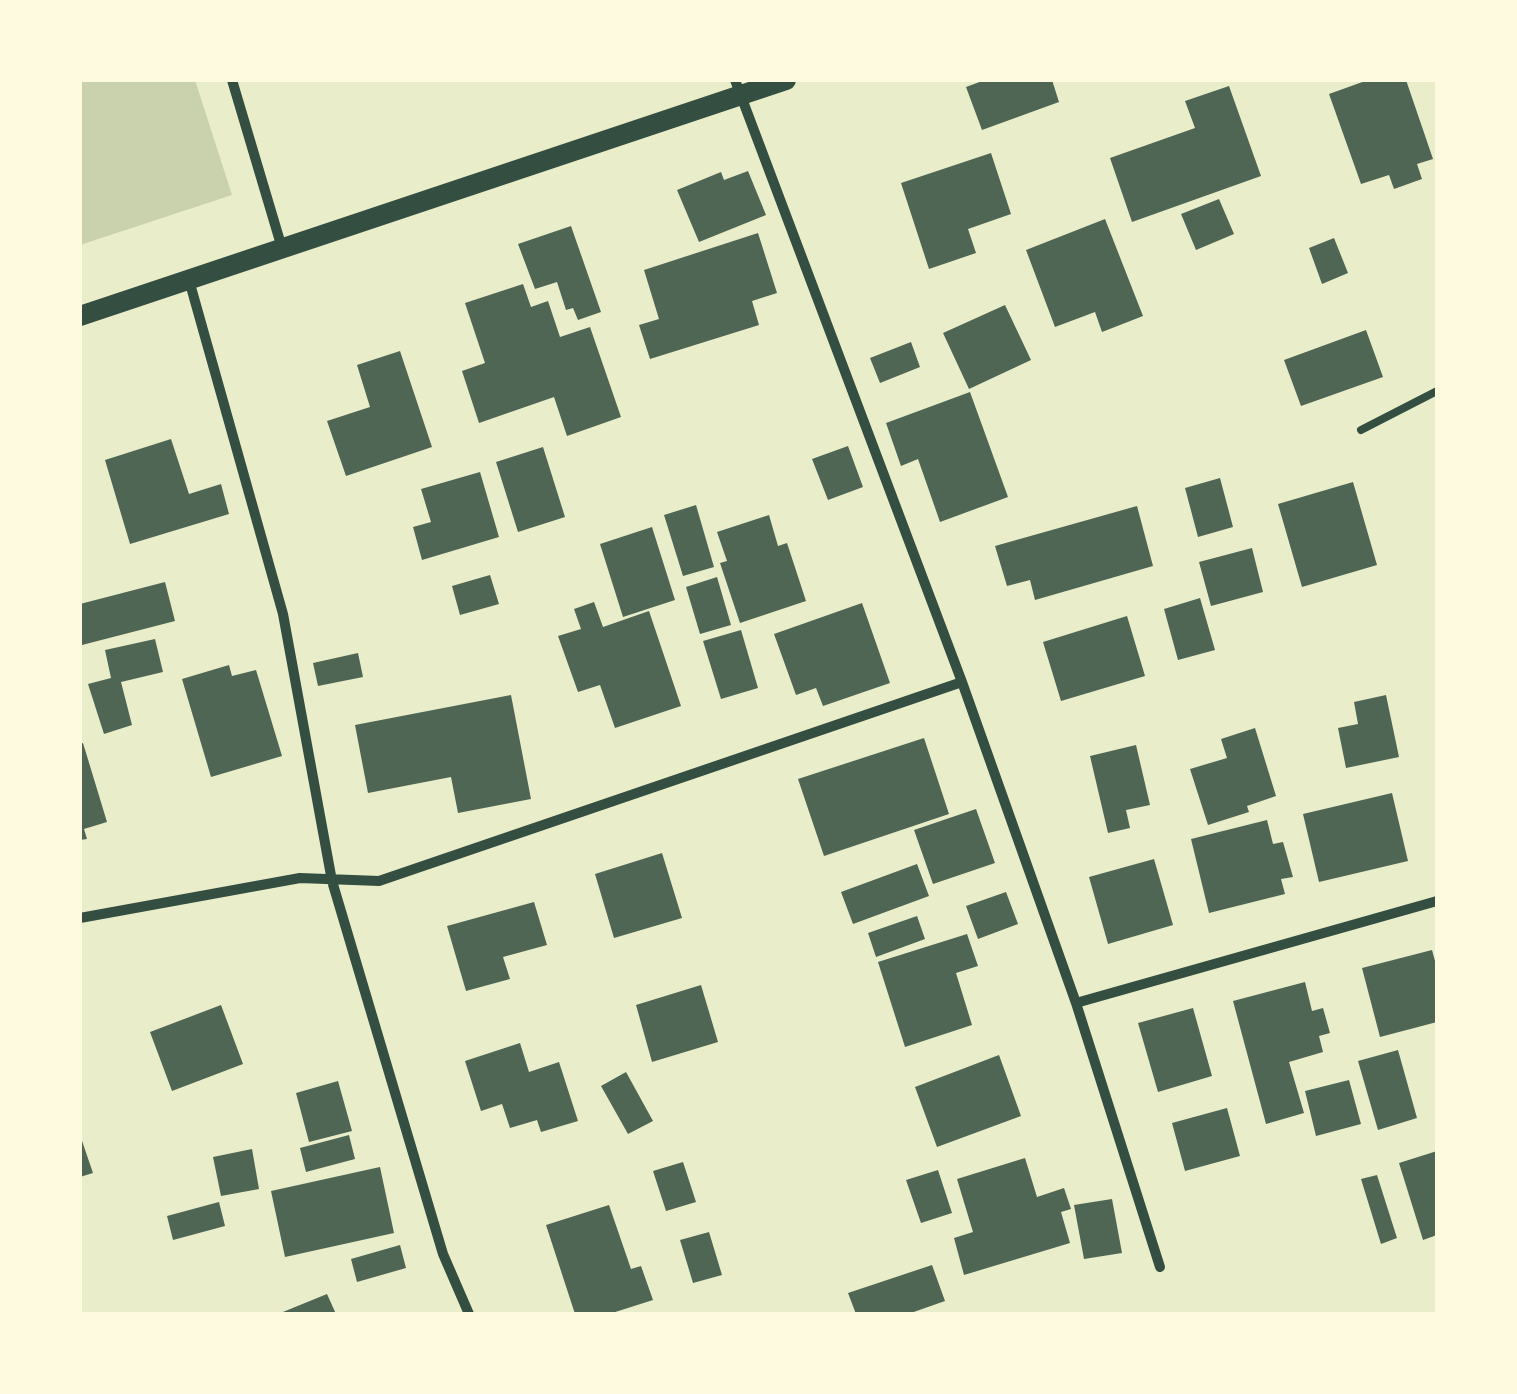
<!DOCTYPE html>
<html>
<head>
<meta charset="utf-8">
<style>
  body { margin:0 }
  #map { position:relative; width:1517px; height:1394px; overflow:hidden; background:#e9edc9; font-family:Bitter,serif }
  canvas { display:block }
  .frame { position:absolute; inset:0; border:82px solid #fefae0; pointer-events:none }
</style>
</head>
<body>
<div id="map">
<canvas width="1517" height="1394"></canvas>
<div class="frame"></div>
</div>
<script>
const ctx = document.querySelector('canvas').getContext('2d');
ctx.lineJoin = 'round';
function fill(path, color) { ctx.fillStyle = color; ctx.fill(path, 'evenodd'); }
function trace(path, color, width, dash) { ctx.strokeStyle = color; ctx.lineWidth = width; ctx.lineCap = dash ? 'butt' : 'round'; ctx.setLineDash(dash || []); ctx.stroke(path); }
fill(new Path2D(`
  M80 80H195L232 195 80 245Z`), '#cad2ad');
fill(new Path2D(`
  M985 80H1052L1059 102 982 130 966 87Z
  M1368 80H1406L1433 159 1417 164 1422 179 1394 189 1389 175 1361 184 1329 94Z
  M1229 86 1261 176 1132 222 1110 158 1195 128 1185 101Z
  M991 153 1011 214 968 229 976 253 929 269 901 183Z
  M748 171 766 215 699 242 677 190 721 172 724 180Z
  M1219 199 1234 234 1196 250 1181 214Z
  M1105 219 1143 316 1102 332 1095 312 1055 327 1026 250Z
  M571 226 601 312 578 320 573 308 566 310 557 282 535 289 518 244Z
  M758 233 777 293 752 301 759 325 650 359 639 325 659 319 644 270Z
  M1334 238 1348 273 1322 284 1309 248Z
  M523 284 531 307 548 301 560 337 590 327 621 417 567 436 554 397 479 423 462 371 485 363 465 303Z
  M1005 305 1031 360 969 389 943 333Z
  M1366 330 1383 377 1301 406 1284 360Z
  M911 342 920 367 880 383 870 358Z
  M400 351 432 447 346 476 327 421 370 407 357 365Z
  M970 392 1008 497 940 522 918 459 901 466 886 423Z
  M171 439 189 494 221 484 229 514 130 544 105 460Z
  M848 446 863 487 828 500 812 459Z
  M543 447 565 517 518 532 496 462Z
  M480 472 499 537 422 560 413 527 431 522 421 489Z
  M1220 478 1233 527 1198 537 1185 488Z
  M1353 482 1377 565 1302 587 1278 504Z
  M696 505 714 567 683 576 664 515Z
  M1137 506 1153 566 1035 600 1030 580 1007 586 995 546Z
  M769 515 778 546 787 543 806 601 740 623 720 563 727 561 717 532Z
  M652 527 675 600 623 617 600 544Z
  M1252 548 1263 592 1211 606 1199 562Z
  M490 575 499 604 460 615 452 586Z
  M717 577 731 625 700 634 686 587Z
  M165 582 175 621 82 645 80 604Z
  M1200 598 1215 650 1178 660 1164 609Z
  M594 602 603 627 649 611 681 706 615 728 600 685 578 692 558 636 581 629 574 609Z
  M862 603 890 683 823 706 816 688 796 695 774 634Z
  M1127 616 1145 676 1061 701 1043 642Z
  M741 630 758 688 721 699 703 641Z
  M155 639 163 672 121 682 132 725 104 734 88 684 111 678 105 650Z
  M358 653 363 677 318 686 313 663Z
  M229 665 232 676 256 670 282 756 211 777 182 679Z
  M511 695 531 799 458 813 451 777 368 793 355 725Z
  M1386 695 1399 757 1346 768 1338 728 1358 724 1354 702Z
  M1255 728 1276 796 1247 806 1249 812 1208 825 1190 769 1227 758 1221 739Z
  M924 738 949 814 824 856 798 779Z
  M83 743 107 822 84 829 87 839 80 840V744Z
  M1136 745 1150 805 1126 810 1130 828 1108 833 1090 756Z
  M1392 793 1408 861 1319 882 1303 814Z
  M976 809 995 863 933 884 914 830Z
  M1267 820 1273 844 1283 842 1293 877 1281 879 1285 894 1209 913 1191 839Z
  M662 853 682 918 614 938 595 874Z
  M1154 859 1173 925 1108 944 1089 877Z
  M917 864 929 896 853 924 841 892Z
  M1006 892 1018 924 978 939 966 906Z
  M534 902 547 945 503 957 510 979 466 991 447 926Z
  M917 916 925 939 876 957 868 933Z
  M967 934 978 966 956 973 972 1025 905 1047 878 962Z
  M1432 950 1437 968V1022L1380 1037 1362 968Z
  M1305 982 1312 1011 1323 1008 1330 1033 1319 1036 1323 1052 1289 1062 1304 1113 1266 1124 1233 1001Z
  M701 985 718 1042 652 1062 636 1005Z
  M221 1005 243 1064 172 1091 150 1032Z
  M1193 1008 1212 1076 1158 1092 1138 1023Z
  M520 1043 529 1072 559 1062 578 1121 541 1132 537 1120 510 1128 502 1104 481 1111 465 1061Z
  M1398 1050 1417 1118 1378 1130 1358 1061Z
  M999 1055 1021 1116 937 1147 915 1087Z
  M626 1072 653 1121 628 1134 601 1086Z
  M1349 1080 1361 1124 1316 1136 1305 1091Z
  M338 1081 352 1131 309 1142 296 1093Z
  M1227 1108 1240 1156 1185 1171 1172 1123Z
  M80 1135 93 1173 80 1177Z
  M349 1135 355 1159 306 1172 300 1148Z
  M252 1149 259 1189 221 1196 213 1157Z
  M1437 1151V1235L1423 1240 1399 1163Z
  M1025 1158 1037 1197 1064 1188 1071 1209 1061 1212 1070 1243 964 1275 954 1238 973 1232 957 1179Z
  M683 1162 696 1202 666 1211 653 1171Z
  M380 1167 394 1233 285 1257 271 1191Z
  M938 1170 952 1213 921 1223 906 1180Z
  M1377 1175 1397 1238 1381 1244 1361 1179Z
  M1112 1199 1122 1253 1084 1259 1074 1205Z
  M219 1202 225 1226 173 1240 167 1216Z
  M609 1205 631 1269 641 1266 653 1300 609 1314H575L546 1225Z
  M709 1232 722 1275 693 1283 680 1240Z
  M400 1245 406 1268 357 1282 351 1259Z
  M932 1265 945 1301 908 1314H856L848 1293Z
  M327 1294 336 1314H278Z`), '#4f6655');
trace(new Path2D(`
  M1361 430 1437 391`), '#344e41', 8);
trace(new Path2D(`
  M232 80 282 248
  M735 80 962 682 1076 1003 1160 1267
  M189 280 283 614 332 881 443 1254 469 1314
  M80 918 300 878 379 881 962 682
  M1076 1003 1437 901`), '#344e41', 10);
trace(new Path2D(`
  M80 316 786 80`), '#344e41', 20);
</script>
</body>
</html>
